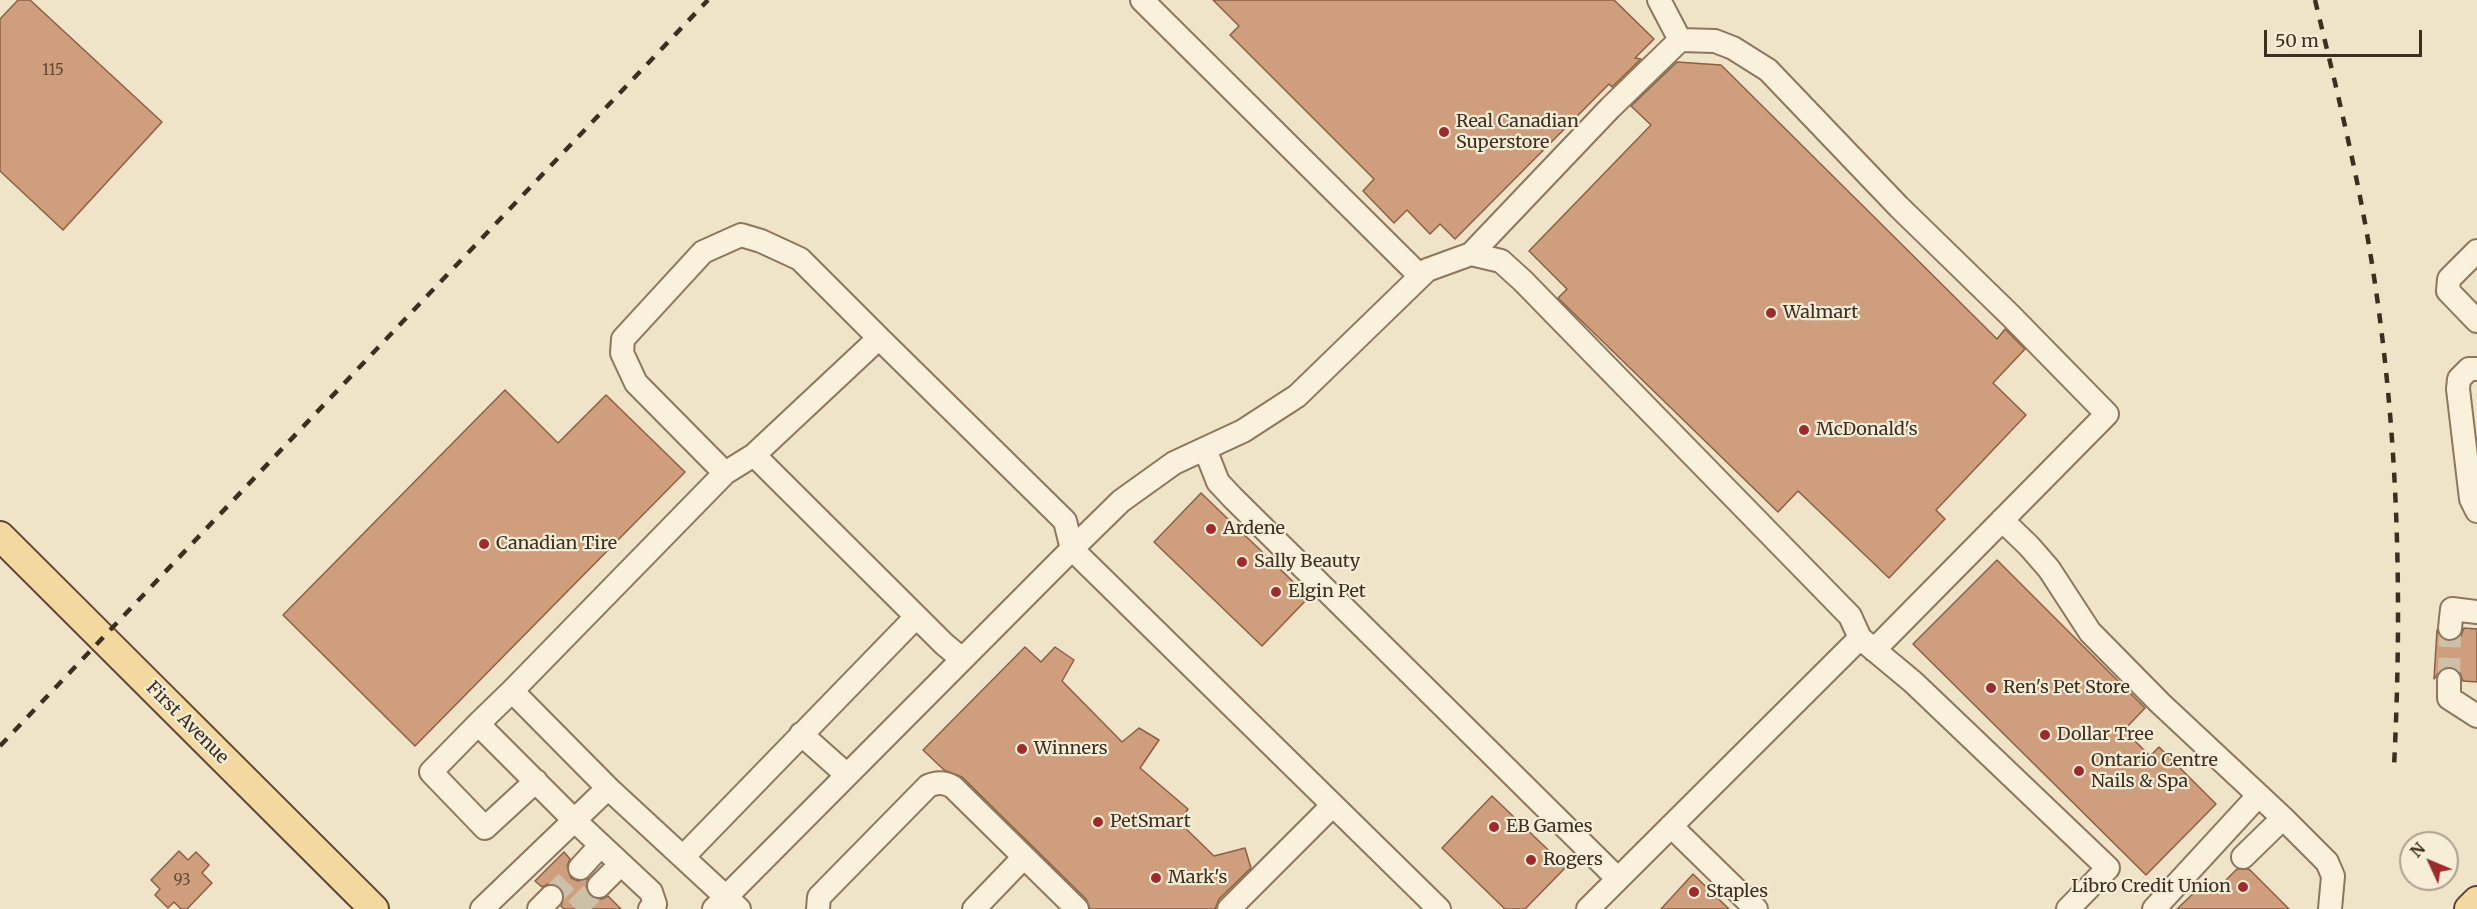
<!DOCTYPE html>
<html>
<head>
<meta charset="utf-8">
<style>
  body { margin:0 }
  #map { position:relative; width:2477px; height:909px; overflow:hidden; background:#f0e4c8; font-family:Merriweather,serif }
  canvas { display:block }
  .north { position:absolute; left:2399px; top:831px; width:60px; height:60px; box-sizing:border-box; background:#f7eed8; border:2px solid #ada18e; border-radius:50%; rotate:314deg; font-size:16px; font-weight:700; line-height:24px; text-align:center; color:#3d2e20 }
  .north::after { content:''; display:block; margin:auto; width:21px; height:27px; background:#9e2a2b; clip-path:polygon(50% 0,100% 100%,50% 72%,0 100%) }
  .scale { position:absolute; left:2264px; top:30px; width:158px; height:27px; box-sizing:border-box; border:3px solid #3d2e20; border-top:0; padding-left:8px; font-size:18px; line-height:21px; white-space:nowrap; color:#3d2e20; -webkit-text-stroke:4px #f7eed8; paint-order:stroke }
</style>
</head>
<body>
<div id="map">
<canvas width="2477" height="909"></canvas>
<div class="north">N</div>
<div class="scale">50 m</div>
</div>
<script>
const ctx = document.querySelector('canvas').getContext('2d');
ctx.lineJoin = 'round';
function fill(path, color) { ctx.fillStyle = color; ctx.fill(path, 'evenodd'); }
function trace(path, color, width, dash) { ctx.strokeStyle = color; ctx.lineWidth = width; ctx.lineCap = dash ? 'butt' : 'round'; ctx.setLineDash(dash || []); ctx.stroke(path); }
function write(font, color, halo, rows, align = 'center') {
  ctx.font = font + ' Merriweather,serif'; ctx.lineWidth = 4.5; ctx.setLineDash([]); ctx.textBaseline = 'middle'; ctx.strokeStyle = halo; ctx.fillStyle = color; for (const [text, x, y, turn = 0] of rows) {
    ctx.save(); ctx.translate(x, y); ctx.rotate((+turn || 0) * Math.PI / 180); ctx.textAlign = isNaN(turn) ? turn : align; if (halo) ctx.strokeText(text, 0, 0); ctx.fillText(text, 0, 0); ctx.restore();
  }
}
const building = new Path2D(`
  M18 0H30L162 122 63 230 0 171V19Z
  M1213 0H1614L1654 39 1635 58 1641 59 1612 87 1609 84 1455 239 1440 224 1430 234 1407 210 1394 223 1363 191 1374 179 1230 35 1239 26Z
  M1677 62 1721 65 1997 339 2005 329 2025 349 1993 383 2026 415 1936 510 1945 519 1889 578 1798 491 1778 512 1558 298 1567 289 1529 251 1651 125 1631 106Z
  M505 390 558 443 606 395 685 472 415 746 283 615Z
  M1201 493 1309 597 1262 646 1154 542Z
  M1997 560 2145 708 2124 730 2150 756 2159 747 2216 804 2146 875 1913 644Z
  M2464 628 2477 629V682L2463 681 2460 673 2450 667 2442 669 2434 679 2437 630 2442 639 2449 641 2461 636Z
  M1025 647 1041 662 1055 647 1074 660 1062 681 1122 742 1139 728 1159 740 1140 768 1188 809 1179 822 1214 856 1245 848 1251 868 1219 899 1215 909H1090L1086 899 962 777 944 770 923 750Z
  M1492 796 1566 867 1525 909H1505L1442 848Z
  M179 851 188 860 196 852 209 865 202 873 212 883 187 909H181L174 902 168 908 155 895 160 889 151 880Z
  M564 852 570 859 567 866 571 878 578 881 588 878 586 889 590 896 602 899 608 896 621 909H564L561 906 564 894 560 887 548 884 542 887 535 881Z
  M2237 869H2249L2289 909H2177L2204 883 2214 892Z
  M1693 874 1729 909H1661Z`);
fill(building, '#cf9f7d');
trace(building, '#8d5f41', 1.5);
trace(new Path2D(`
  M2449 680 2450 628
  M551 897 580 868
  M576 909 599 886`), '#ccc0a6', 22, [22, 11]);
const minor = new Path2D(`
  M1142 0 1420 276
  M1659 0 1680 40
  M2477 251 2449 279 2448 291 2477 321
  M1471 254 1610 108 1680 40 1715 41 1733 48 1768 70 1899 207 2010 315 2107 414 1874 650
  M2477 369H2469L2459 379 2458 389 2471 499 2477 511
  M1205 449 1218 482 1232 497 1618 879
  M754 455 725 473 636 383 622 353 623 339 703 252 741 235 761 241 800 259 879 338
  M2002 520 2029 546 2049 569 2090 632 2160 703 2283 818
  M1072 549 1121 501 1174 463 1243 431 1297 396 1427 270 1471 254 1501 261 1523 281 1850 616 1860 638
  M2450 628 2452 609 2477 612
  M962 659 944 644 754 455 879 338 1065 521 1072 549
  M2449 680V698L2477 716
  M512 691 478 724 574 820 651 892 655 904 650 909
  M478 724 431 772 485 828 536 781
  M801 734 847 775
  M608 788 512 691 725 473
  M1671 826 1756 909
  M683 857 916 617
  M2243 857 2283 818 2327 862 2333 876 2330 909
  M580 868 601 845
  M599 886 621 864
  M482 909 608 788 739 909
  M539 909 551 897
  M714 909 1072 549 1439 909
  M818 909 819 897 928 786C937 782 944 782 953 787L1077 909
  M974 909 1024 857
  M1229 909 1333 805
  M1588 909 1860 638 1913 682 2108 868 2068 909
  M2154 909 2258 796`);
const major = new Path2D(`
  M0 536 374 909
  M2469 909 2477 901`);
trace(minor, '#8d765c', 26);
trace(major, '#5b4430', 32);
trace(minor, '#faf1dc', 22);
trace(major, '#f3d9a0', 28);
trace(new Path2D(`
  M2315 0C2334 78 2353 155 2367 234 2398 411 2403 588 2394 767
  M0 746 708 0`), '#3d2e20', 4.5, [10, 10]);
for (const [x, y, r, color] of [
  [1444,132,6,"#9e2a2b"],
  [1771,313,6,"#9e2a2b"],
  [1804,430,6,"#9e2a2b"],
  [1211,529,6,"#9e2a2b"],
  [484,544,6,"#9e2a2b"],
  [1242,562,6,"#9e2a2b"],
  [1276,592,6,"#9e2a2b"],
  [1991,688,6,"#9e2a2b"],
  [2045,735,6,"#9e2a2b"],
  [1022,749,6,"#9e2a2b"],
  [2079,771,6,"#9e2a2b"],
  [1098,822,6,"#9e2a2b"],
  [1494,827,6,"#9e2a2b"],
  [1531,860,6,"#9e2a2b"],
  [1156,878,6,"#9e2a2b"],
  [2243,887,6,"#9e2a2b"],
  [1694,892,6,"#9e2a2b"]
]) { const dot = new Path2D(); dot.arc(x, y, r, 0, 2 * Math.PI); ctx.fillStyle = color; ctx.fill(dot); trace(dot, '#f7eed8', 2); }
write('15px', '#624a37', null, [
  ["115",53,71],
  ["93",182,881]
]);
write('18px', '#3d2e20', '#f7eed8', [
  ["Real Canadian",1456,122],
  ["Superstore",1456,143],
  ["Walmart",1783,313],
  ["McDonald's",1816,430],
  ["Ardene",1223,529],
  ["Canadian Tire",496,544],
  ["Sally Beauty",1254,562],
  ["Elgin Pet",1288,592],
  ["Ren's Pet Store",2003,688],
  ["Dollar Tree",2057,735],
  ["Winners",1034,749],
  ["Ontario Centre",2091,761],
  ["Nails & Spa",2091,782],
  ["PetSmart",1110,822],
  ["EB Games",1506,827],
  ["Rogers",1543,860],
  ["Mark's",1168,878],
  ["Libro Credit Union",2231,887,"right"],
  ["Staples",1706,892]
], 'left');
write('18px', '#3d2e20', '#f7eed8', [
  ["First Avenue",187,723,45]
]);
</script>
</body>
</html>
